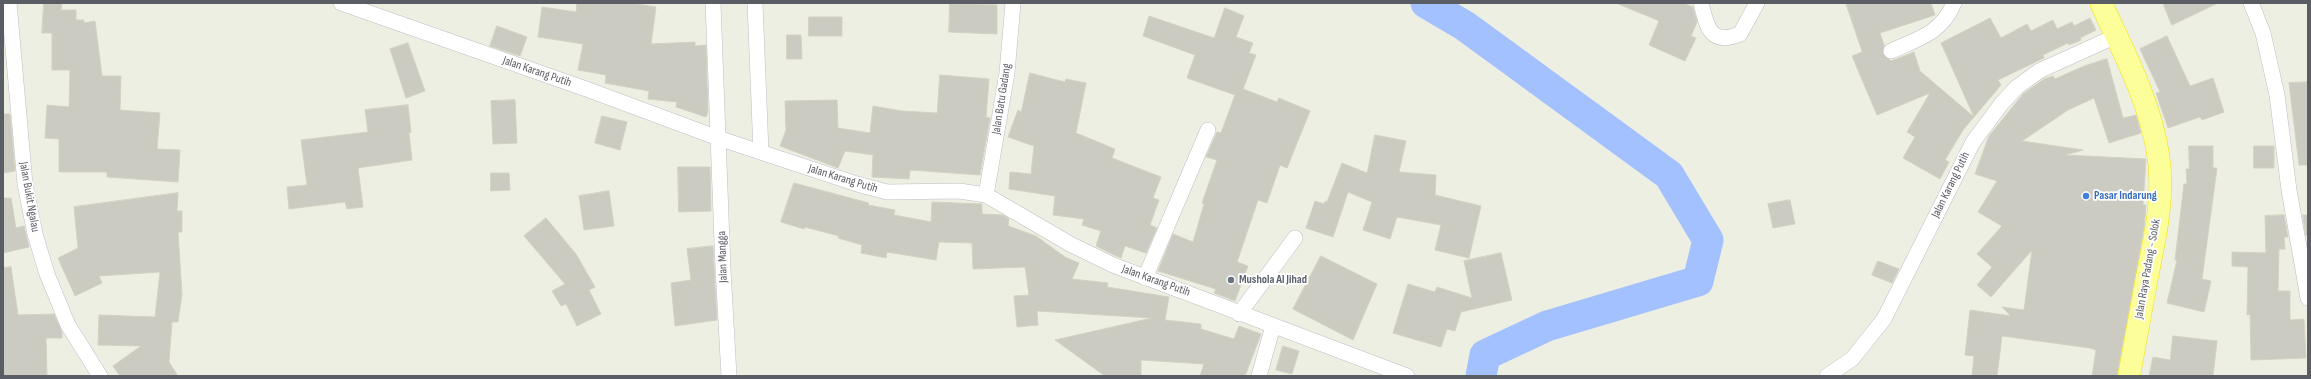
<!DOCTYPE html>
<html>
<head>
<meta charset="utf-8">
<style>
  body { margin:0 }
  #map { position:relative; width:2311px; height:379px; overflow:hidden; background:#eeefe3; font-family:"Sofia Sans Condensed",sans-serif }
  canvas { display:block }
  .frame { position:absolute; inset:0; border:4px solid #5b5d64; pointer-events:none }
</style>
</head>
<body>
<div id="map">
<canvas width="2311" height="379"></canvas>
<div class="frame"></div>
</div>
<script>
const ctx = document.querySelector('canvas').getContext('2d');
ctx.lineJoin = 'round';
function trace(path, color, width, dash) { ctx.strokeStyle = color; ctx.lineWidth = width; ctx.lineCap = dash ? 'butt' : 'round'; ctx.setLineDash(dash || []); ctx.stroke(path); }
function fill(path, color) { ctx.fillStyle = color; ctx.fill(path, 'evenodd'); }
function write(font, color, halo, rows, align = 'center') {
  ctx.font = font + ' "Sofia Sans Condensed",sans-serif'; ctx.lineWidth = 3.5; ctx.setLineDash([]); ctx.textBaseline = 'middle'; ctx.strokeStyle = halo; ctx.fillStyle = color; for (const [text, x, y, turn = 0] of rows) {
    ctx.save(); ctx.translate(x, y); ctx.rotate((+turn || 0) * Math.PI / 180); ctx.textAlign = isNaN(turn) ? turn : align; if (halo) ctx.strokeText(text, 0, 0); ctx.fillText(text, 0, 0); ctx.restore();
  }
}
trace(new Path2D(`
  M1426 3 1465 26 1669 175 1708 240 1698 281 1547 326 1485 355 1481 376`), '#a3c0ff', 31);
const building = new Path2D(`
  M44 3H62L61 10H76V20H84V23L95 21 102 76H121L120 110 160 113 157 149 180 150 178 182 107 177V172H59V139L45 138 47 105 69 107 70 70H52V33H42Z
  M577 3H631L656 7 651 44 695 42V46L706 45 708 112 706 117 676 107 677 102 648 99 649 91 605 83 606 75 578 70 583 44 538 37 542 7 576 12Z
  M1616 3H1683L1693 7 1697 22 1691 36 1696 38 1685 61 1649 45 1659 21Z
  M1846 3H1931L1935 15 1880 33 1884 45 1883 54 1891 61 1914 52 1920 71 1974 117 1941 43 1990 18 2001 38 2027 24 2031 31 2053 20 2057 29 2072 22 2074 26 2090 18 2096 30 2080 38 2081 40 2069 45 2068 43 2043 55 2044 58 1998 80 2001 85 1963 130 1945 160 1949 162 1940 179 1903 158 1915 137 1907 132 1930 93 1877 115 1852 56 1862 52Z
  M2163 3H2218L2172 25Z
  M950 4 997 5V34L949 32Z
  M1225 8 1244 16 1236 37 1253 43 1249 53 1256 55 1243 89 1277 102 1279 98 1310 111 1287 168 1280 165 1267 203 1258 200 1237 262 1248 266 1235 301 1214 293 1216 289 1158 271 1173 234 1193 242 1204 204 1202 203 1217 160 1206 157 1217 132 1221 133 1235 95 1187 78 1195 55 1143 36 1149 16 1214 38Z
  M809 17H842V36H809Z
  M497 26 527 37 520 56 490 46Z
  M787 35H801L802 59H787Z
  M2167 36 2190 86 2213 78 2224 112 2202 120 2200 117 2168 128 2156 93 2160 92 2140 49Z
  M408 43 425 91 406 98 390 49Z
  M2107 59 2123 118 2136 115 2141 133 2109 143 2094 98 2068 110 2022 141 2083 150 2065 155 2146 159 2143 205H2146L2144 228 2117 376H2092L2096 350 2090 348 2002 336 1997 376H1972L1974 356 1965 355 1970 310 2011 316 2002 307 2024 310 2032 250 1991 297 1977 285 1992 267 1977 254 2002 226 1978 212 1997 181 1975 174 1989 136 2023 94 2044 79 2053 76 2055 79 2084 66Z
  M1030 73 1065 82 1066 79 1086 83 1076 133 1115 149 1112 158 1161 177 1153 198 1159 200 1150 225 1157 228 1146 253 1125 246 1121 258 1114 255 1096 246 1101 231 1082 225 1084 219 1053 215 1055 196 1009 189 1010 172 1031 174 1034 146 1008 137 1018 110 1021 112Z
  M940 75 989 79 986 117 990 118 980 175 910 170 909 179 872 177 873 155 845 151 838 168 780 146 786 130 785 101 837 100 838 128 870 133 873 106 902 111 937 113Z
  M2308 82V165H2299L2289 83Z
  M515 100 517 143 493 144 491 101Z
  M408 105 411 132 409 133 412 160 358 168 363 207 347 209 345 202 289 209 287 187 307 185 301 140 368 132 365 110Z
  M3 114H10L15 171 3 173Z
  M602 116 627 122 620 150 595 143Z
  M1375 135 1406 141 1399 172 1436 175 1435 195 1481 206 1469 258 1435 250 1441 225 1397 217 1390 239 1363 230 1372 202 1348 192 1333 237 1306 228 1315 201 1324 204 1325 201 1327 202 1342 163 1367 173Z
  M2189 146H2213V168H2217L2202 279 2211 281 2204 312 2167 303 2177 260H2175L2184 184H2187L2186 169H2189Z
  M2254 146H2274V168H2254Z
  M678 167H710L711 211 679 212Z
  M491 173H509L510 190 491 191Z
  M794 183 869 203 868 205 895 210 894 215 931 222 932 202 982 204V214L1003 215 1009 219 1008 226 1036 236 1065 257 1079 263 1072 279 1108 283 1107 287 1169 297 1165 320 1201 324V329L1234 339 1239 326 1261 334 1245 376H1200L1204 364 1141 360V376H1105L1055 340 1152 318 1037 311 1038 325 1017 327 1014 296 1029 295 1025 267 973 269 972 243 939 242 936 260 887 252 886 258 861 253 862 245 838 238 839 236 805 227 804 229 781 222Z
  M609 191 614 226 584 230 579 196Z
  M178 193 177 211H182V232H178L182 294 178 322H172L169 362 178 376H120L113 366 141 346 98 345 99 315 155 317 160 272 99 276 102 283 75 296 58 258 78 248 74 207Z
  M3 198H11L16 228 24 226 29 247 3 253Z
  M1790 200 1795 224 1773 228 1768 204Z
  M2284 215 2288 237H2284L2285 249H2279L2278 291H2290V320L2304 319 2306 358 2251 360 2250 314 2247 315 2248 267 2232 266V252L2266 253 2265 216Z
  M2303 215H2308V235H2306Z
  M546 218 576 254 595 287 589 290 601 314 577 326 566 304 561 306 552 291 565 284 524 236Z
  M713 246 717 320 675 326 671 283 691 280 687 249Z
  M1501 253 1512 300 1461 312 1455 331 1447 329 1441 347 1393 333 1408 284 1435 292 1437 287 1472 298 1464 261Z
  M1321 256 1377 284 1353 340 1293 309Z
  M1878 261 1899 269 1892 283 1872 275Z
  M11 267 18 315 54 314 62 332V338H46L47 376H3V268Z
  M2173 336 2217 341 2213 376H2149L2153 357 2170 360Z
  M1283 346 1299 351 1292 374 1276 370Z`);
fill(building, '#cbcbc2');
trace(building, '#d3d2c1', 1);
const minor = new Path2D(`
  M9 3 25 184 35 234 47 274 68 325 100 376
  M341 3 589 90 718 138 857 184 887 192 959 191 986 195 1070 244 1113 265 1407 376
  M713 3 723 269 729 376
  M755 3 761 152
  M1701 3C1707 27 1710 46 1740 34L1757 3
  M2251 3 2263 33 2277 95 2289 190 2308 298
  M1891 51C1918 39 1942 33 1954 3
  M986 195 1007 73 1013 3
  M1145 278 1208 130
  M1239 314 1295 238
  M1259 376 1273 326
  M1827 376 1852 359 1884 319 1973 142 2002 103 2017 87 2039 71 2116 36`);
const trunk = new Path2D(`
  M2101 3C2123 51 2150 101 2158 154 2165 194 2155 238 2147 277 2141 310 2135 343 2129 376`);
trace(minor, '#bdbec5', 16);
trace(trunk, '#f2e200', 23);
trace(minor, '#fff', 15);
trace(trunk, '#fcfe99', 22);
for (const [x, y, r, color] of [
  [2086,196,4,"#3f7fe0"],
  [1231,280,4,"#6b7280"]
]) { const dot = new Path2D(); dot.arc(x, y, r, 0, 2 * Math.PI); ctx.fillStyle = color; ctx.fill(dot); trace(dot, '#fff', 1.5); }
write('12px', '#5b5d64', '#fff', [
  ["Jalan Karang Putih",537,72,19],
  ["Jalan Batu Gadang",1002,99,-81],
  ["Jalan Karang Putih",843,179,17],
  ["Jalan Karang Putih",1951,185,-64],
  ["Jalan Bukit Ngalau",29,197,80],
  ["Jalan Mangga",723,257,-92],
  ["Jalan Raya Padang - Solok",2148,269,-80],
  ["Jalan Karang Putih",1156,281,20]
]);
write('bold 12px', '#366cbe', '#fff', [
  ["Pasar Indarung",2094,196]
], 'left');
write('bold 12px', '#5b616d', '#fff', [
  ["Mushola Al Jihad",1239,280]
], 'left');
</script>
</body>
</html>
